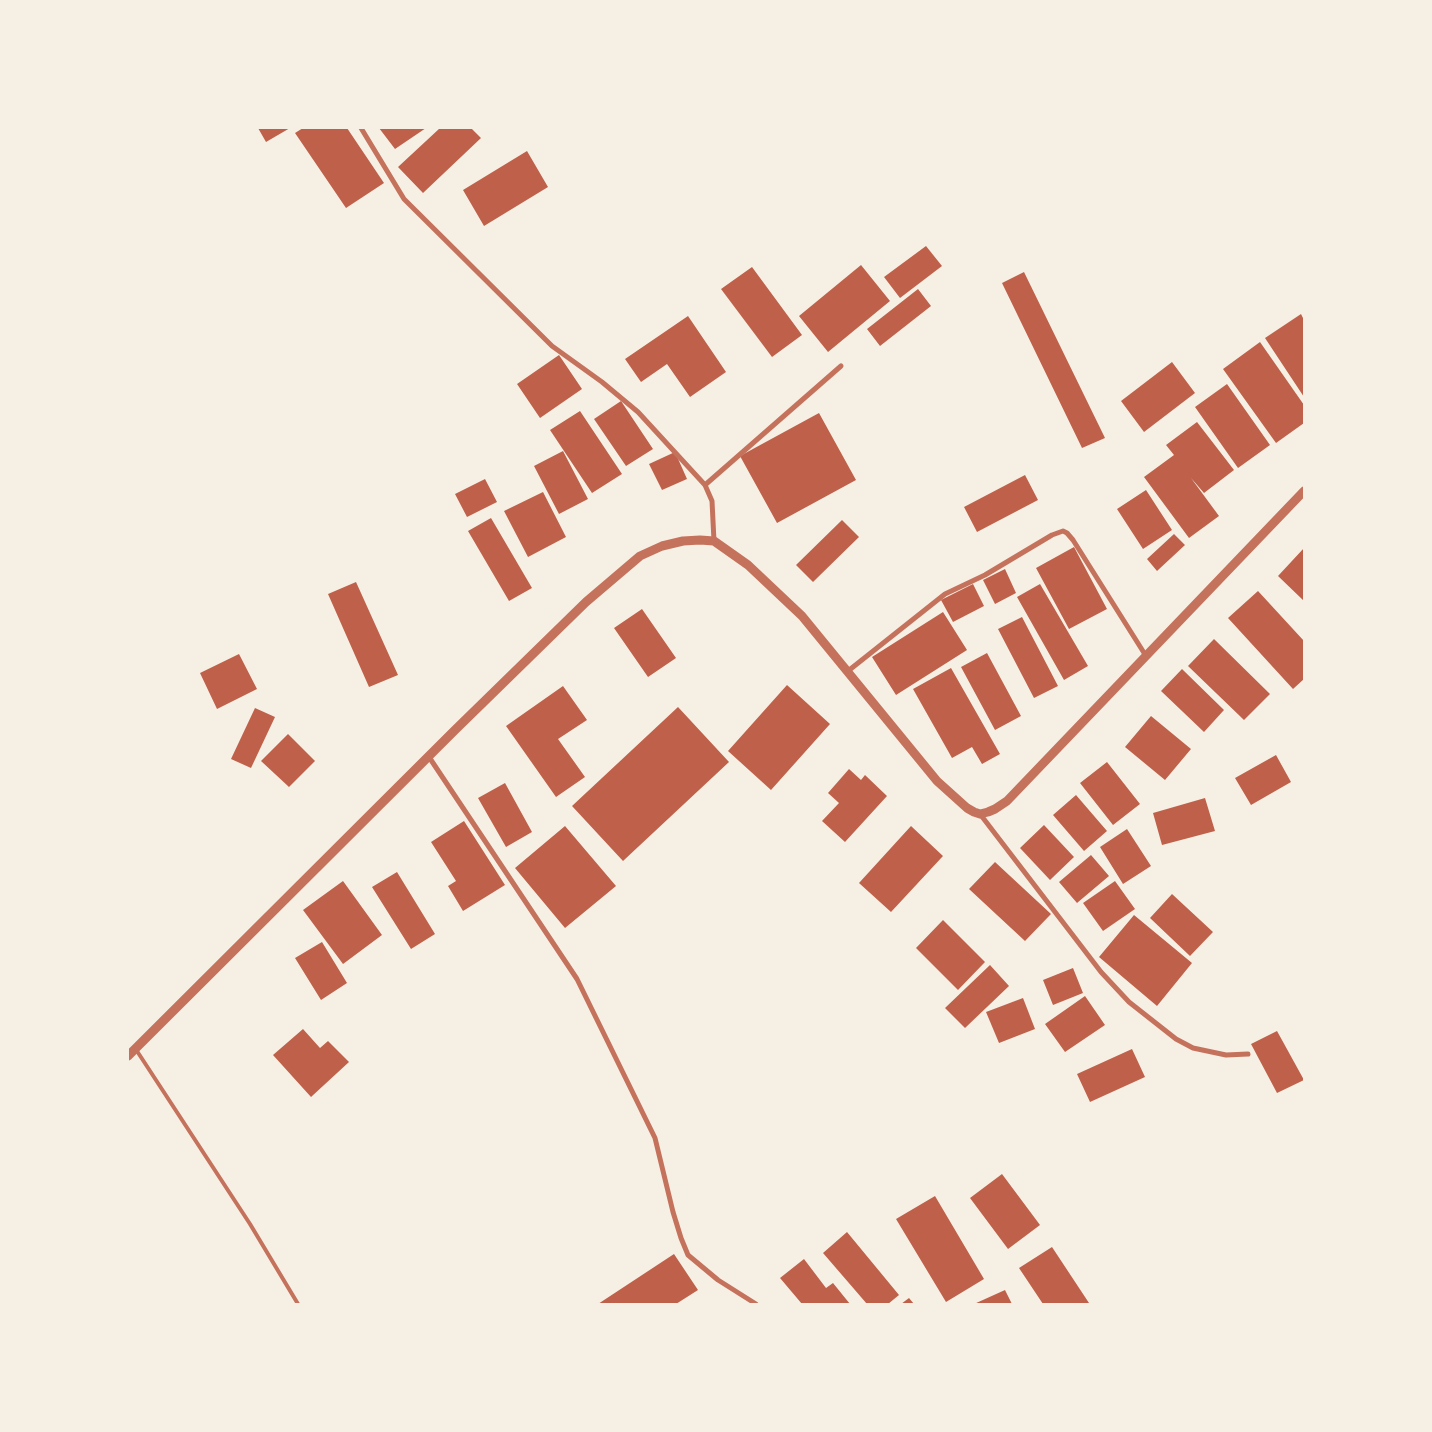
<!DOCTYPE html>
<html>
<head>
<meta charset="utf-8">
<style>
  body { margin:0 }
  #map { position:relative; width:1432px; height:1432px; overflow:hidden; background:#f6efe4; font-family:"Fira Sans",sans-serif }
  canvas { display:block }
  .frame { position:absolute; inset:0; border:129px solid #f6efe4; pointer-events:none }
</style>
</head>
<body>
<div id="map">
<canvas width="1432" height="1432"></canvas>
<div class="frame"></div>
</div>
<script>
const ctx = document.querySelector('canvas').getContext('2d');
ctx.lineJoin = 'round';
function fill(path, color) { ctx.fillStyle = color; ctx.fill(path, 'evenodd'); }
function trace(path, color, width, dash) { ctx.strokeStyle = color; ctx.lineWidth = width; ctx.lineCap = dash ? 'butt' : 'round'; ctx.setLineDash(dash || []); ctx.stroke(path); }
fill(new Path2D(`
  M258 128H290L266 142Z
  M303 128H347L384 183 346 208 295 133Z
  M379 128H426L395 149Z
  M440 128H471L481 138 423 193 398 167Z
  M527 151 548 187 484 226 463 190Z
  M926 246 942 266 900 298 884 277Z
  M861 265 890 301 828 352 799 316Z
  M752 267 802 335 772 357 721 289Z
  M1024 272 1105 438 1082 448 1002 283Z
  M918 289 931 306 880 346 867 329Z
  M1301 314 1304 320V397L1265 338Z
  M688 316 726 372 690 397 667 364 641 382 625 359Z
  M1260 342 1304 405V423L1276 443 1223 369Z
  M559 355 582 389 540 418 517 384Z
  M1172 362 1195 393 1144 432 1121 401Z
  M1227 384 1270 445 1238 468 1195 407Z
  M621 401 653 449 626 466 594 419Z
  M580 411 622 474 592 493 550 430Z
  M819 413 856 480 777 523 740 456Z
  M1197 422 1234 470 1204 493 1191 478 1219 516 1189 538 1144 477 1174 455 1166 445Z
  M563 451 588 499 559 514 534 466Z
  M675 452 687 479 662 490 649 464Z
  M1025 475 1038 500 977 532 964 507Z
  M485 479 497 502 467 517 455 494Z
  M1146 490 1172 530 1143 549 1117 509Z
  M543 492 566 537 528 557 504 511Z
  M491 518 532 588 509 601 468 531Z
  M842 520 859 537 813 582 796 565Z
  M1174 534 1185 545 1157 571 1147 559Z
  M1074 547 1107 609 1069 629 1036 568Z
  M1304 548V601L1278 576Z
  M1005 569 1016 593 995 604 983 580Z
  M356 582 398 675 369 687 328 594Z
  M973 584 984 606 953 622 941 600Z
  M1040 584 1088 666 1064 680 1017 597Z
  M1258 591 1304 641V679L1293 689 1228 618Z
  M642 609 676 658 648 677 614 628Z
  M943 612 967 650 896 695 872 657Z
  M1022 617 1058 686 1034 698 998 629Z
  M1214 639 1270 694 1244 720 1188 666Z
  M987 653 1021 716 995 730 961 667Z
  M239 654 257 689 217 709 200 673Z
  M951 668 1000 754 982 764 972 747 952 758 913 689Z
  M1182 669 1224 710 1204 732 1161 691Z
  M787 685 830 724 771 790 728 751Z
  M563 686 587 720 558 739 585 777 556 797 506 726Z
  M678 707 729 762 623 861 572 806Z
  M255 708 275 717 251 768 231 759Z
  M1151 716 1191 749 1165 780 1125 747Z
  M288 734 315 761 289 787 261 761Z
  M1276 755 1291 782 1251 805 1235 778Z
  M1107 762 1140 804 1113 825 1080 783Z
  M849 769 861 780 865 775 887 796 845 842 822 821 839 803 828 793Z
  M505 783 532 832 506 847 478 798Z
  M1076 795 1107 831 1084 851 1053 815Z
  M1205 798 1215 831 1162 845 1153 813Z
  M464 821 505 885 463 911 448 886 456 881 431 842Z
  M1044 825 1074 857 1050 880 1020 848Z
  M565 826 616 886 565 928 515 868Z
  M911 826 943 856 891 912 859 883Z
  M1127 829 1151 866 1123 884 1100 847Z
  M1091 855 1109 876 1077 903 1059 882Z
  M995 862 1051 914 1025 941 969 889Z
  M397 872 435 934 411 949 372 887Z
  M343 881 382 935 343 964 303 910Z
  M1115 881 1135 909 1103 931 1083 903Z
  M1172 894 1213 932 1190 956 1150 918Z
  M1134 915 1192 963 1157 1006 1099 957Z
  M943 920 985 962 958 990 916 948Z
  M322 942 347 983 321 1000 295 958Z
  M990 965 1009 986 965 1028 945 1008Z
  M1073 968 1083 993 1053 1005 1043 980Z
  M1085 996 1105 1025 1065 1052 1045 1024Z
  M1023 998 1035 1029 999 1043 986 1012Z
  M303 1029 320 1048 328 1041 349 1062 311 1097 273 1055Z
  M1277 1031 1304 1080 1277 1093 1251 1044Z
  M1132 1049 1145 1077 1090 1102 1077 1074Z
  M1002 1174 1040 1225 1008 1249 970 1198Z
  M935 1196 984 1279 946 1302 896 1219Z
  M847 1232 899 1295 888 1304H867L823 1253Z
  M1052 1247 1089 1303 1086 1304H1043L1019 1268Z
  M674 1254 698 1290 676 1304H598Z
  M804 1259 826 1288 833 1283 850 1304H802L780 1278Z
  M1005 1290 1012 1304H974Z
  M909 1298 914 1304H901Z`), '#bf614a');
trace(new Path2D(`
  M135 1048 250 1224 298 1304`), '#c5725c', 4);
trace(new Path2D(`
  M361 128 404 199 552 346 602 382 638 412 705 485 712 501 714 541
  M705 485 841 366
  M848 671 945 594 985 575 1052 535 1063 531 1067 533 1073 540 1146 656
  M429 757 577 979 655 1138 673 1212 681 1238 688 1255 718 1280 756 1304
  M980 814 1101 972 1129 1002 1176 1039 1193 1048 1226 1055 1248 1054`), '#c5725c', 5);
trace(new Path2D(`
  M128 1056 455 730 586 602 640 556 662 546 683 541 700 540 714 541 748 565 802 616 937 781 967 808 974 812 980 814 988 812 995 809 1007 801 1304 491`), '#c5725c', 9);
</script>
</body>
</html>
